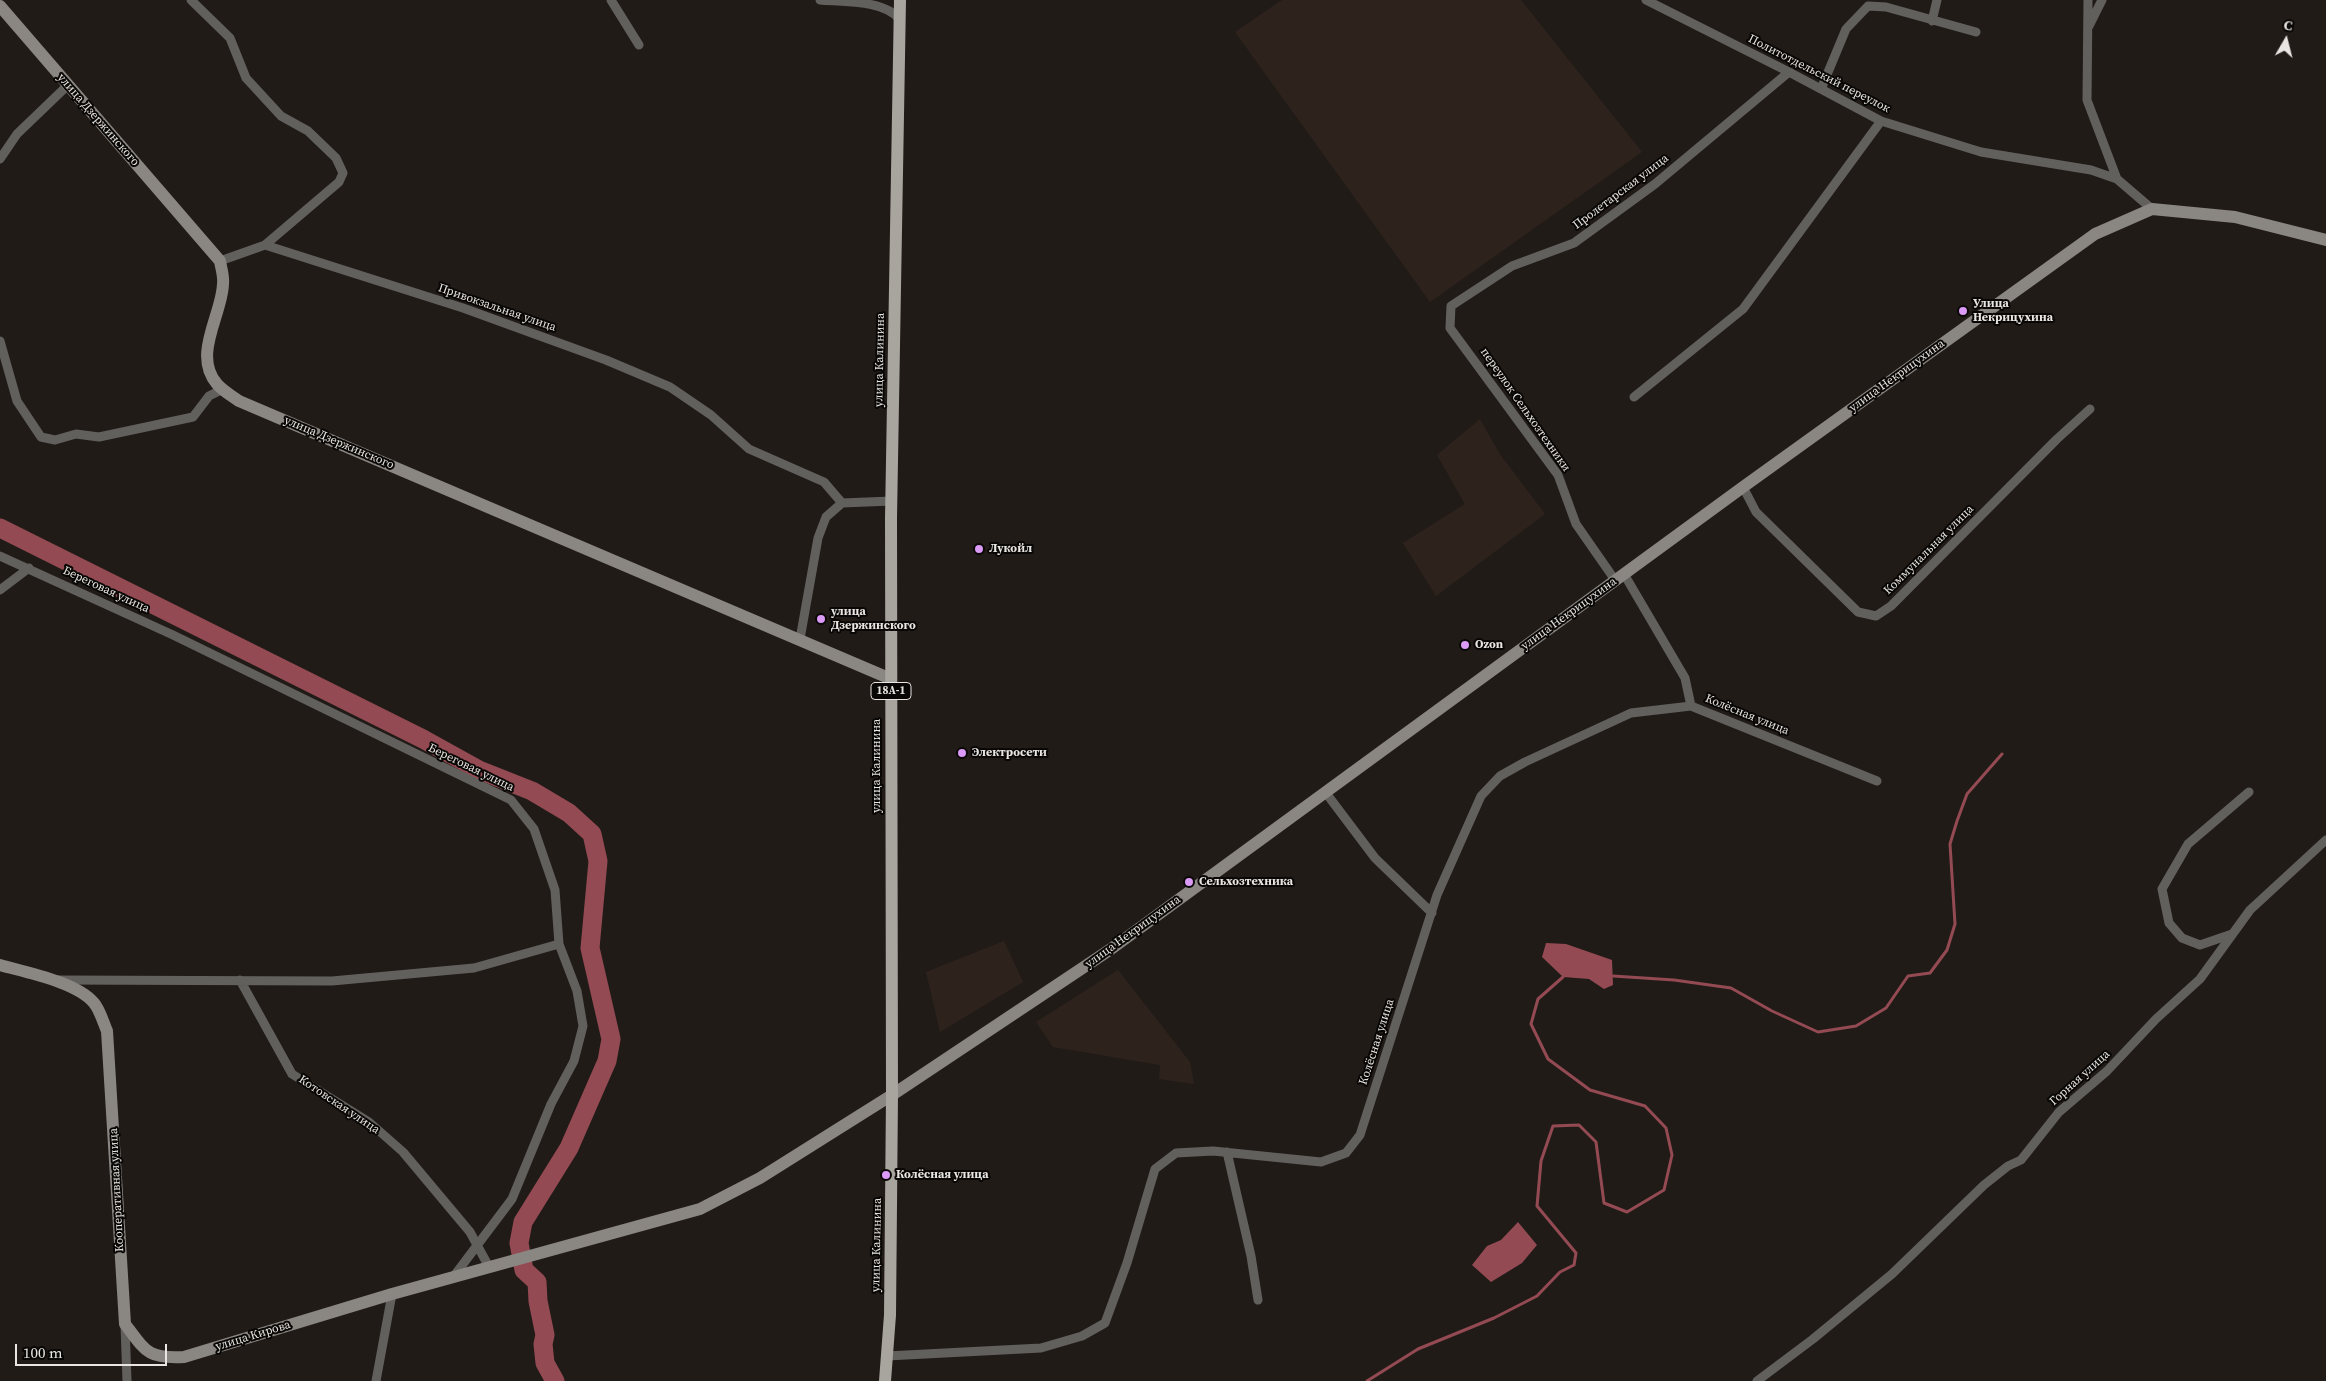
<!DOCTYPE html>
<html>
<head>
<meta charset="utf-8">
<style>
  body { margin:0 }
  #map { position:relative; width:2326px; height:1381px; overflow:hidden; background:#211b18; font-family:"Source Serif 4",serif }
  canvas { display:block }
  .north { position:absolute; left:2261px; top:15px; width:50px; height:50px; -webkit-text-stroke:4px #090705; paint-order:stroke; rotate:8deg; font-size:14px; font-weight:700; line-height:20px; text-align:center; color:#e9e5e2 }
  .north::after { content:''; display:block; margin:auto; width:18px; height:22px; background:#e9e5e2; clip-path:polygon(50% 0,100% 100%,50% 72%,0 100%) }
  .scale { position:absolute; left:15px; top:1344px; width:152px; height:22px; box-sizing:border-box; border:2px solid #e9e5e2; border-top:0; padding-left:6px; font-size:15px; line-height:18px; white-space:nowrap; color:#e9e5e2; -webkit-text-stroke:4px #090705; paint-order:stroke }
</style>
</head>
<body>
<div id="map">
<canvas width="2326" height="1381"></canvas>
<div class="north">С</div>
<div class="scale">100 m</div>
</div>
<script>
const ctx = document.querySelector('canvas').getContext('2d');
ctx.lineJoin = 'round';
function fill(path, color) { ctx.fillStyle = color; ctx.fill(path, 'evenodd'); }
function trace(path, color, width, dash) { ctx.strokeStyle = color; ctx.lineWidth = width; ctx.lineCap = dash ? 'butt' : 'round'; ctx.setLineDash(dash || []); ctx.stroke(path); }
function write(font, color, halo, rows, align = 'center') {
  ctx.font = font + ' "Source Serif 4",serif'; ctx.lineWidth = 4; ctx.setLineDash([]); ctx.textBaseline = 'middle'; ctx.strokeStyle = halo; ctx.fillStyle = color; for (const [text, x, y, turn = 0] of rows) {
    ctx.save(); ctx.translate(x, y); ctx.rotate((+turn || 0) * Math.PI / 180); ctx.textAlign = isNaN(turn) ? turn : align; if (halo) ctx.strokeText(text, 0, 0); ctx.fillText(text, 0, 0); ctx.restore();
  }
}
fill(new Path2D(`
  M1282 0H1521L1642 152 1430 302 1235 32Z
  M1480 419 1499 453 1545 514 1436 596 1403 543 1465 504 1437 455Z
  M1004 941 1023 982 940 1032 926 972Z
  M1118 970 1190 1062 1194 1084 1159 1079 1160 1065 1053 1047 1036 1022Z`), '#2e231c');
fill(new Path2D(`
  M1546 943 1566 944 1612 960 1613 985 1604 989 1589 979 1563 977 1542 957Z
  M1518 1222 1537 1245 1522 1263 1491 1282 1472 1265 1487 1246 1501 1240Z`), '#944a52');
trace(new Path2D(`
  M1613 976 1674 980 1731 988 1772 1011 1818 1032 1856 1026 1886 1008 1908 976 1930 973 1947 950 1955 924 1950 844 1957 821 1967 794 2002 754
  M1367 1381 1418 1349 1494 1318 1537 1296 1560 1272 1574 1265 1576 1253 1537 1206 1541 1161 1553 1126 1579 1125 1596 1142 1604 1203 1627 1212 1664 1190 1672 1155 1666 1128 1645 1106 1590 1090 1548 1059 1531 1024 1538 999 1563 977`), '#944a52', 3);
trace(new Path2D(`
  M0 528 423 739 479 770 532 791 569 813 592 834 598 861 590 948 611 1039 607 1061 569 1148 523 1222 519 1243 524 1270 537 1282 538 1301 545 1335 543 1344 545 1363 555 1381`), '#944a52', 19);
trace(new Path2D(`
  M191 0 230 38 246 78 281 116 308 131 336 158 343 173 339 182 265 245 220 261
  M611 0 639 45
  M820 0C843 2 886 0 900 20
  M1646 0 1789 72 1881 121 1981 152 2091 170 2117 179 2152 209
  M2088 0 2087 100 2117 179
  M1932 21 1937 0
  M2089 26 2102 0
  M1821 89 1846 29 1868 6 1886 7 1976 32
  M0 159 17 134 68 85
  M265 245 463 308 606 360 670 387 711 415 749 449 824 482 842 503
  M0 341 17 401 41 437 55 440 76 434 99 437 193 417 209 396 223 389
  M1634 397 1743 309 1881 121
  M1743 487 1756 512 1858 612 1876 616 1891 606 2057 439 2090 409
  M0 556 173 635 511 800 534 829 555 890 559 944 577 991 583 1026 574 1061 551 1104 512 1199 454 1276
  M1624 574 1685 678 1691 706
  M1615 580 1576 524 1558 475 1450 328 1451 306 1512 266 1574 243 1655 184 1789 72
  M0 590 29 568
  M800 639 818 538 826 517 842 503 892 501
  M1326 793 1375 858 1432 913
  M2232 934 2200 945 2182 938 2169 923 2162 889 2188 844 2249 792
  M59 980 332 981 474 968 559 944
  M240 980 292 1074 369 1122 403 1152 470 1232 489 1267
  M1227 1152 1251 1256 1258 1300
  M125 1325 127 1381
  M887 1356 1041 1348 1082 1336 1105 1323 1127 1263 1155 1169 1176 1153 1213 1151 1321 1162 1346 1153 1360 1135 1437 895 1481 796 1500 776 1525 762 1631 713 1691 706 1877 781
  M376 1381 392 1294
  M1757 1381 1813 1339 1892 1274 1984 1185 2008 1166 2021 1160 2059 1112 2107 1071 2156 1019 2200 979 2250 910 2326 840`), '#62605d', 9);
trace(new Path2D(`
  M0 6 220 261C221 268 224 276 223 284 222 315 192 355 217 384 223 391 232 396 239 401L891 679
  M0 965C25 972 77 982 94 1003 100 1010 103 1022 107 1031L125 1324C146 1352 148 1359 184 1357L392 1294 700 1209 760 1178 892 1095 1111 949 1743 487 2095 234 2152 209 2235 217 2326 240`), '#8a8682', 12);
trace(new Path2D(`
  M885 1381 890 1315 892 1095 891 518 900 0`), '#a8a49e', 12);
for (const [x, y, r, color] of [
  [1963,311,5,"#da9af6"],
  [979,549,5,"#da9af6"],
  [821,619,5,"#da9af6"],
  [1465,645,5,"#da9af6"],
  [962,753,5,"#da9af6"],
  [1189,882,5,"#da9af6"],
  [886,1175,5,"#da9af6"]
]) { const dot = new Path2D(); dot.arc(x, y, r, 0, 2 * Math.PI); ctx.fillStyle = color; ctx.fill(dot); trace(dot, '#090705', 2); }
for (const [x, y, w] of [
  [891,691,40]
]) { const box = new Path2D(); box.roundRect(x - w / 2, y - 8.5, w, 17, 4); ctx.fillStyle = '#090705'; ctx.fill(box); trace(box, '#e9e5e2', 1); }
write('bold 11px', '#e9e5e2', null, [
  ["18А-1",891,691]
]);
write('12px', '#e9e5e2', '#090705', [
  ["Политотдельский переулок",1819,74,27],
  ["улица Дзержинского",98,120,49],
  ["Пролетарская улица",1621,192,-37],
  ["Привокзальная улица",497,308,19],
  ["улица Калинина",880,360,-89],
  ["улица Некрицухина",1897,376,-36],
  ["переулок Сельхозтехники",1525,410,55],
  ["улица Дзержинского",339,443,23],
  ["Коммунальная улица",1929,550,-45],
  ["Береговая улица",106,590,25],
  ["улица Некрицухина",1569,614,-36],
  ["Колёсная улица",1747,715,22],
  ["улица Калинина",877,766,-90],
  ["Береговая улица",471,768,26],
  ["улица Некрицухина",1133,932,-36],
  ["Колёсная улица",1377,1042,-72],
  ["Горная улица",2080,1078,-42],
  ["Котовская улица",339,1105,34],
  ["Кооперативная улица",117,1190,-93],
  ["улица Калинина",877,1245,-89],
  ["улица Кирова",253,1336,-17]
]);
write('bold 12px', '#e9e5e2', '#090705', [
  ["Улица",1973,304],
  ["Некрицухина",1973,318],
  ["Лукойл",989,549],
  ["улица",831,612],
  ["Дзержинского",831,626],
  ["Ozon",1475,645],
  ["Электросети",972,753],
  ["Сельхозтехника",1199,882],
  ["Колёсная улица",896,1175]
], 'left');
</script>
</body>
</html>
